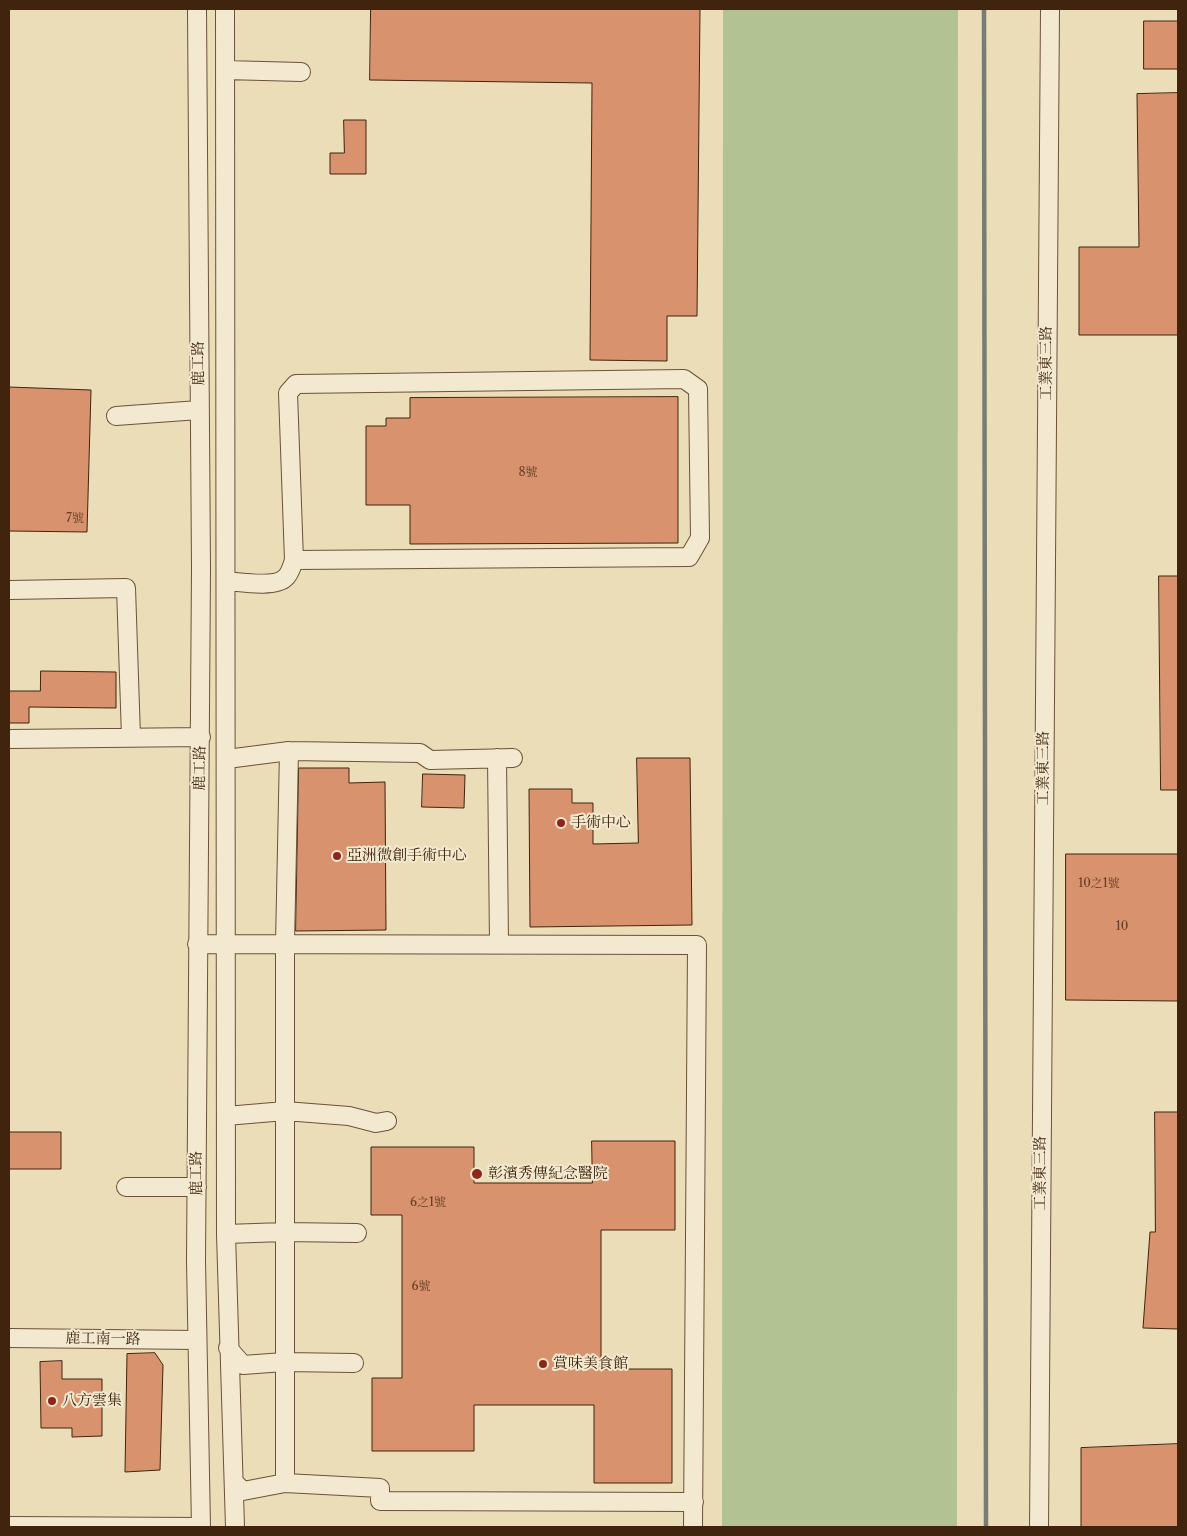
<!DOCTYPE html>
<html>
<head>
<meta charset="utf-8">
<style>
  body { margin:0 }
  #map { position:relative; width:1187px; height:1536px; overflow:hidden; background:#ebddb7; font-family:"Libre Caslon Text",serif }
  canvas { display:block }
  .frame { position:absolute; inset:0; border:10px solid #40240d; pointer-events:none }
</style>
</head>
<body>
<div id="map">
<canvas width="1187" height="1536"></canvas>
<div class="frame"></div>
</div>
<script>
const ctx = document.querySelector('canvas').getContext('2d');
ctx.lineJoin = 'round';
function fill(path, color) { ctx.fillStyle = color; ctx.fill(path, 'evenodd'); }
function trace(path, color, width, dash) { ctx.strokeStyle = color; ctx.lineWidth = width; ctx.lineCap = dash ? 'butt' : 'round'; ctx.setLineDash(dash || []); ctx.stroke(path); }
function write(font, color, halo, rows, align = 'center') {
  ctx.font = font + ' "Libre Caslon Text","Noto Serif TC",serif'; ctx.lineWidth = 4; ctx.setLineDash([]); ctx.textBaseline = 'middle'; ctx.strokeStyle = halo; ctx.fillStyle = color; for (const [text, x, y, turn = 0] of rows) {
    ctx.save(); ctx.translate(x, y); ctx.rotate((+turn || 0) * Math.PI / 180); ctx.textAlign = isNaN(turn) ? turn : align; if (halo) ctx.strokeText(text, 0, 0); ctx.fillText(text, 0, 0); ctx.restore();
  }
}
fill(new Path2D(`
  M723 9H958L957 1527H722Z`), '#b3c292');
trace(new Path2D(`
  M984 9 986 1527`), '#787d74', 4.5);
const building = new Path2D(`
  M371 9H700L697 316H667V361L590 360 592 83 370 80Z
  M1144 21H1178V69H1144Z
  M1178 93V335H1079V247H1139L1137 94Z
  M344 120H366V174H330V153H344Z
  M9 387 91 390 87 532 9 531Z
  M678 397V543L410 544V505H366V426H386V418H410V398Z
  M1159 576H1178V790H1161Z
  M41 671 116 672V708L29 707V723H9V691H40Z
  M637 758H690L692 925 530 927 529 789H572V803H593V844L638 843Z
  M299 768H349V783L385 782 386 930 296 931Z
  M423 774 465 775 464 808 422 807Z
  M1066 854H1178V1001L1066 1000Z
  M1155 1112H1178V1329L1143 1328 1150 1232H1155Z
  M9 1132H61V1169H9Z
  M592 1141H675V1230H601V1369H672V1483H594V1405H474V1451H372V1378H402V1215H371V1147H474V1183H592Z
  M155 1353 163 1365 160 1470 125 1472 127 1354Z
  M62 1361V1379H102V1436L72 1437V1428H41L40 1362Z
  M1178 1444V1527H1081V1448Z`);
fill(building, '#d8926e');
trace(building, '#40240d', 1);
const minor = new Path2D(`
  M197 9 201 569 196 1261 201 1527
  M225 9 226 1234 235 1527
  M225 70 301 72
  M116 416 199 410
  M226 581C240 582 275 588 285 578 290 574 292 566 294 560L689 557 700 538 698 389 684 379 296 384 288 393 294 560
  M9 590 126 588 131 737
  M9 739 201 737
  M497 758 499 943
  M227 759 289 751 420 753 430 760 513 758
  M197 944 697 945 693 1527
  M226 1116 285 1111 349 1116 376 1123 387 1121
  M126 1187H197
  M226 1234 284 1232 357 1233
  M9 1338 196 1340
  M228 1348 243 1365 284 1362 354 1363
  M235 1483 243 1491 285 1483 380 1488V1501L694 1502
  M285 1483V944L289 751
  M9 1526 201 1527
  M1039 1527 1050 9`);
trace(minor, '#6b5238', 20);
trace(minor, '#f2e9d0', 18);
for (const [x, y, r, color] of [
  [561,823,5,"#8f2418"],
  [337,856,5,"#8f2418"],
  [477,1174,6,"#8f2418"],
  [543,1364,5,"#8f2418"],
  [52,1401,5,"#8f2418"]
]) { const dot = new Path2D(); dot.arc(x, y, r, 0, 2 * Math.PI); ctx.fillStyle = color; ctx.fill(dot); trace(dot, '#f2e9d0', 2); }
write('12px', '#664025', null, [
  ["8號",528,473],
  ["7號",75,519],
  ["10之1號",1099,884],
  ["10",1122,927],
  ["6之1號",428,1203],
  ["6號",421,1287]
]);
write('15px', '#40240d', '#f2e9d0', [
  ["鹿工路",199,363,-90],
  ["工業東三路",1047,363,-90],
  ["鹿工路",200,768,-89],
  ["工業東三路",1044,768,-90],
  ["鹿工路",197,1173,-90],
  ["工業東三路",1041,1173,-90],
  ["鹿工南一路",103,1339,1]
]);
write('15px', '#40240d', '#f2e9d0', [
  ["手術中心",571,823],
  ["亞洲微創手術中心",347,856],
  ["彰濱秀傳紀念醫院",488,1174],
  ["賞味美食館",553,1364],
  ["八方雲集",62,1401]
], 'left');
</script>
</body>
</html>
